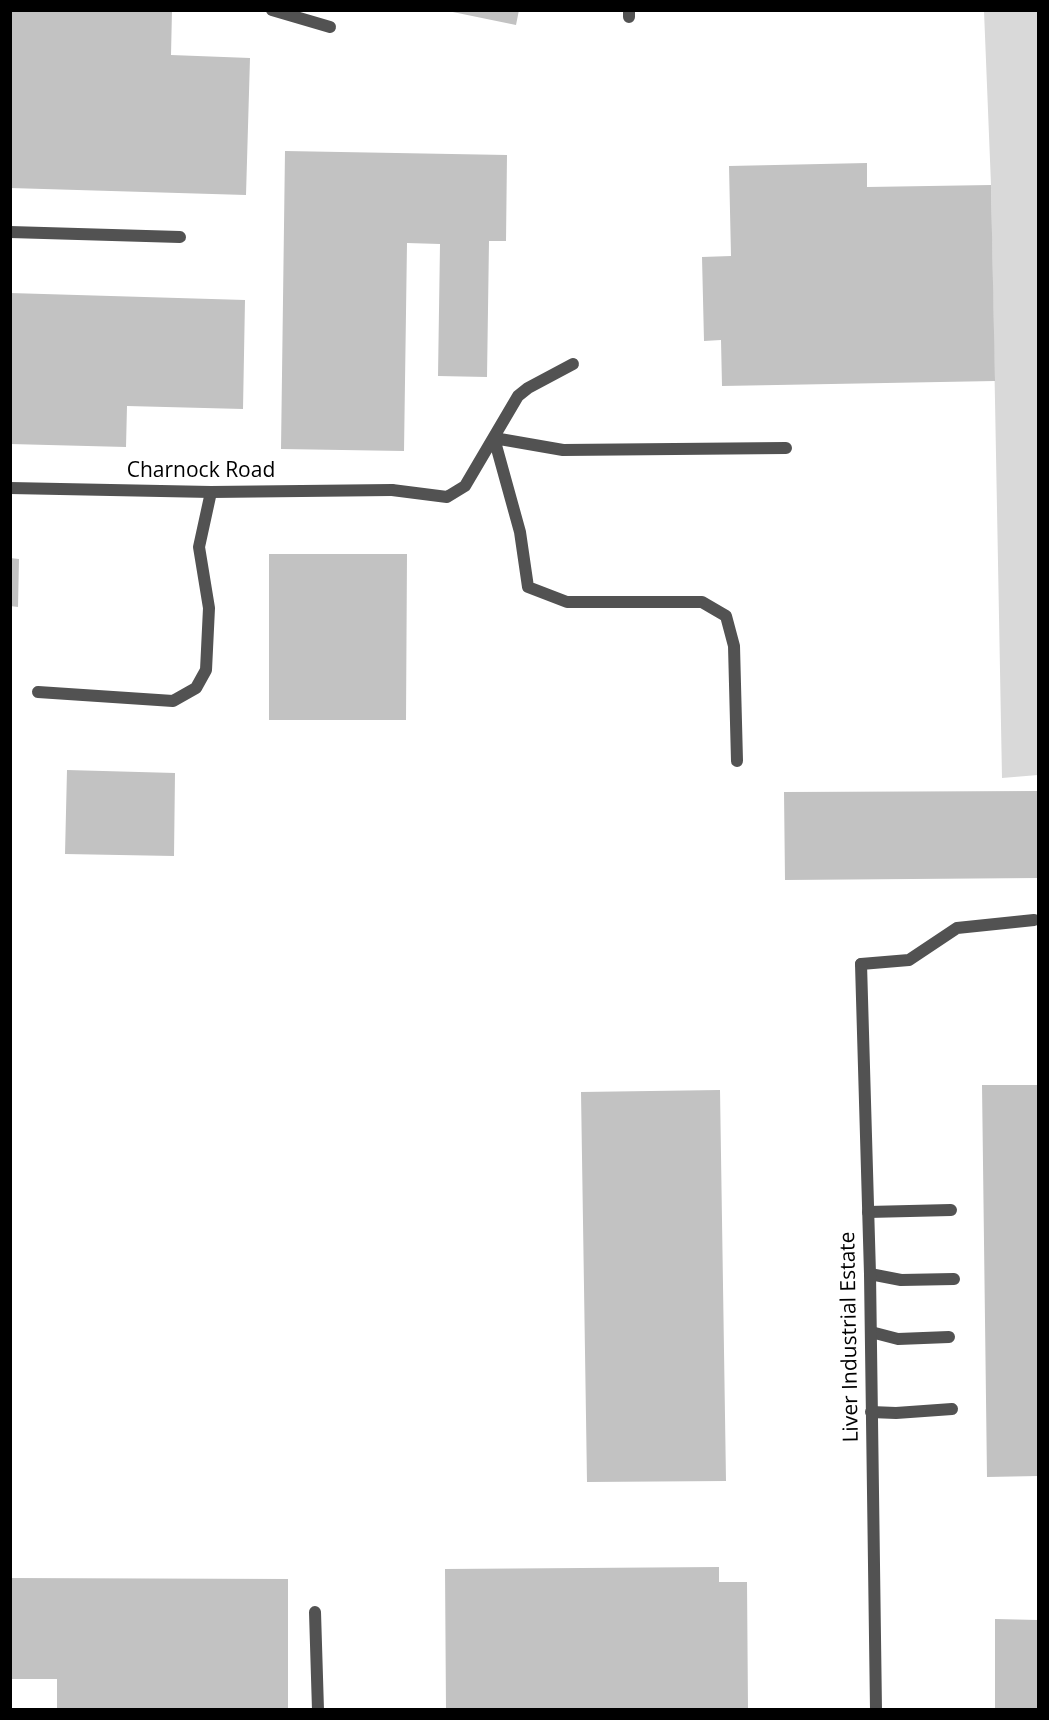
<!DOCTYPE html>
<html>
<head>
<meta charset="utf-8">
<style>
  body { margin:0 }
  #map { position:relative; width:1049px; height:1720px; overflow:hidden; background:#fff; font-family:"Open Sans",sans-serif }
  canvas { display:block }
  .frame { position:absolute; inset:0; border:12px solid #000; pointer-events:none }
</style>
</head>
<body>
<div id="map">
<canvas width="1049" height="1720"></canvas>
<div class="frame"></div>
</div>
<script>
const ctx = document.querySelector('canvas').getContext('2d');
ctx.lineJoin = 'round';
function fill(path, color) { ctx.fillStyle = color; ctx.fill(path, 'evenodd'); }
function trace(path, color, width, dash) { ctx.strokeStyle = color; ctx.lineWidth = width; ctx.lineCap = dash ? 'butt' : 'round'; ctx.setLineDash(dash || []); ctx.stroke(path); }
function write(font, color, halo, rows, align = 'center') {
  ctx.font = font + ' "Open Sans",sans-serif'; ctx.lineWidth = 4.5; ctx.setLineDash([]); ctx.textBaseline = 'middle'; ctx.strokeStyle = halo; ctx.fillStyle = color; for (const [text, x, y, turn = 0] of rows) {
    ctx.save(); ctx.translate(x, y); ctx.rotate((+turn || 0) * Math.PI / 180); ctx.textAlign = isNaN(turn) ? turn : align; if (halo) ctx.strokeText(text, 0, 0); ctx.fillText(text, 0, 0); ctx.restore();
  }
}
fill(new Path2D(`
  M984 11H1038V775L1002 778 991 185Z`), '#d9d9d9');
fill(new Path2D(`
  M10 10H172L171 55 250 58 246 195 10 188Z
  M443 10H519L516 25Z
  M285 151 507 155 506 241H489L487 377 438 376 440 244 407 243 404 451 281 449Z
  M867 163V187L991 185 995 381 722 386 721 340 704 341 702 257 731 256 729 166Z
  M10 293 245 300 243 409 127 406 126 447 10 444Z
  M269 554H407L406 720H269Z
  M10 558 19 559 18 607 10 606Z
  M67 770 175 773 174 856 65 854Z
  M1038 791V878L785 880 784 792Z
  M982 1085H1038V1476L987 1477Z
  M720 1090 726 1481 587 1482 581 1092Z
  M719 1567V1582H747L748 1710H446L445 1569Z
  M10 1578 288 1579V1709L57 1710V1679H10Z
  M995 1619 1038 1620V1710H995Z`), '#c2c2c2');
trace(new Path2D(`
  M272 10 330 27
  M10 232 180 237
  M392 490 447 497 465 486 518 396 528 388 573 364
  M38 692 173 701 196 688 206 670 209 608 199 547 211 492
  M737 761 734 646 726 616 702 602H567L528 587 520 532 494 438 563 450 786 448
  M861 964 909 960 957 928 1034 920
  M868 1212 951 1210
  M870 1274 901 1280 954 1279
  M871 1332 898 1339 949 1337
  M871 1412 896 1413 952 1409
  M315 1612 318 1710`), '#525252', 12);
trace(new Path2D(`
  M629 17V10
  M10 488 211 492 392 490
  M861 964 870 1274 876 1710`), '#525252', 12);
write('21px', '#000', '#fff', [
  ["Charnock Road",201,471],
  ["Liver Industrial Estate",850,1337,-91]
]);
</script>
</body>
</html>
